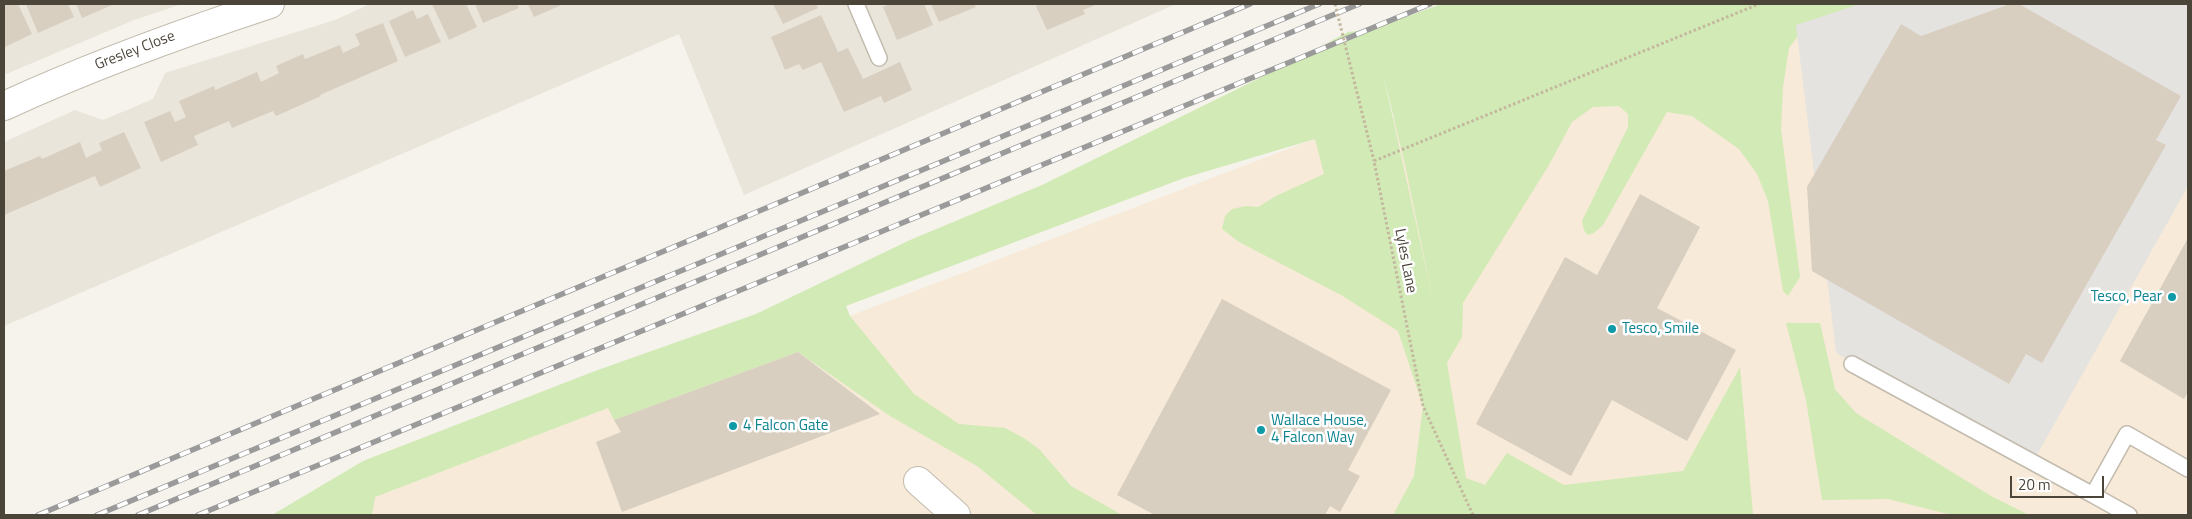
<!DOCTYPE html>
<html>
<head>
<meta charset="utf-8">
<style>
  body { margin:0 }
  #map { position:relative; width:2192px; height:519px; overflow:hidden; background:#f6f3ec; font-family:"Titillium Web",sans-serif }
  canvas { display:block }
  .frame { position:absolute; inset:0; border:5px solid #4b4439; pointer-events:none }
  .scale { position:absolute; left:2010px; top:476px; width:94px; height:22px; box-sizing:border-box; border:2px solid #4b4439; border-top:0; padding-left:6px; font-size:15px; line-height:18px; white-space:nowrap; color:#4b4439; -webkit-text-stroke:4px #fff; paint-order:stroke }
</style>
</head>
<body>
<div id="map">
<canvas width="2192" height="519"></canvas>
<div class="frame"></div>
<div class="scale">20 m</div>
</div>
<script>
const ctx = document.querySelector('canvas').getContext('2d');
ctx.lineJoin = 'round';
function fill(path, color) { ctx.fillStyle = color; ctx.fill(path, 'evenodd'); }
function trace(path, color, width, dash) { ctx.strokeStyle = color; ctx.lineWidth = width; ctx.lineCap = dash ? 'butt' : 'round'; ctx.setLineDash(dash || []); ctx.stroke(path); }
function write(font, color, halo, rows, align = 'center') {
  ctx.font = font + ' "Titillium Web",sans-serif'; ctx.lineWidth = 5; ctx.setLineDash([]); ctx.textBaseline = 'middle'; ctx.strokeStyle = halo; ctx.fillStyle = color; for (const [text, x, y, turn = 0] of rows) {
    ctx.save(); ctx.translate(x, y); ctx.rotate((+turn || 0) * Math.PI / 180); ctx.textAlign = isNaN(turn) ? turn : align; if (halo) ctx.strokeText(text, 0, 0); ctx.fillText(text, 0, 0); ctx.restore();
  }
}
fill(new Path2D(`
  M4 4H182L134 20 4 75Z
  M370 4H1176L744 195 679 34 4 326V142L75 110 103 120 153 99 165 73 335 20Z`), '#eae5da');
fill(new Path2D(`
  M2188 4V515H327L1322 136 1701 44Z`), '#f7ead8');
fill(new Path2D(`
  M1441 4H1896L1801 32 1789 48 1783 87 1781 129 1800 277 1788 296 1783 291 1768 201 1757 174 1739 149 1692 116 1667 112 1603 225 1594 233 1587 235 1584 230 1582 221 1628 127V114L1619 106 1593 107 1572 122 1549 165 1463 303 1462 337 1447 363 1466 478 1485 485 1507 453 1564 485 1683 471 1740 367 1753 515H1393L1414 476 1423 406 1398 331 1341 295 1239 242 1222 229 1225 216 1232 209 1246 206 1258 207 1276 196 1324 174 1315 139 1184 178 846 306 850 316 914 394 959 424 1005 428 1024 438 1039 449 1071 486 1122 515H1037L977 466 890 416 798 352 614 420 608 408 375 497 372 515H272L363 461 595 371 756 314 910 240 1042 185 1278 69 1348 32 1373 29ZM1382 69 1405 165 1434 305Z
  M1786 323H1820L1835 389 1856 413 1991 496 2029 515H1952L1888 499 1822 500 1806 400Z`), '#d2eab5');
fill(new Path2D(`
  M1860 4H2188V186L2033 462 1852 364 1836 352 1796 25Z`), '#e5e3e0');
fill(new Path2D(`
  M4 4H18L32 34 5 47Z
  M26 4H68L74 17 38 33Z
  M76 4H115L82 18Z
  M432 4H466L477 27 449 40Z
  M475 4H517L519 8 483 23Z
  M528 4H564L534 17Z
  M773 4H816L818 8 783 24Z
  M890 4H924L933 25 897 40 883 7Z
  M931 4H974L976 7 939 22Z
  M1040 4H1098L1083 10 1085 14 1047 30 1036 6Z
  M2010 4H2019L2181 96 2156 140 2166 145 2042 363 2026 354 2009 384 1812 271 1807 187 1901 24 1921 36Z
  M413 10 417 19 428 14 441 42 405 57 389 21Z
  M821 15 838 52 848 48 863 79 900 62 912 90 884 103 881 96 844 112 821 62 803 70 799 64 785 70 771 37Z
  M383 23 398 61 320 95 321 96 276 116 273 111 232 128 229 121 194 136 198 145 161 162 144 122 170 111 175 122 186 117 179 101 214 86 215 90 257 72 261 82 279 73 276 66 303 54 305 59 340 45 343 53 360 45 355 34Z
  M124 132 141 168 100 187 95 176 4 215V171L40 156 42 159 80 142 86 158 102 150 99 143Z
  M1640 194 1700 227 1657 308 1736 350 1687 441 1612 400 1571 476 1476 424 1565 257 1597 275Z
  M2188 238V392L2184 399 2120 361Z
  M1222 299 1391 390 1348 470 1360 476 1340 512 1330 506 1325 515H1155L1117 495Z
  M798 352 880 414 622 512 596 442 621 432 614 420Z`), '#d8cfc1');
const lane = new Path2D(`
  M856 4 879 58
  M1852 364 2093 495
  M2129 515 2093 495 2127 434 2188 469`);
const street = new Path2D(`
  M4 106C91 66 179 34 270 4
  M918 481 956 515`);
trace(lane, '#c2bbae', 18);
trace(street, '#c2bbae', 30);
trace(new Path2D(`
  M1473 515 1423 406 1374 161 1759 4`), '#c4b79f', 3, [2.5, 2.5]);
trace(lane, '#fff', 15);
trace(street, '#fff', 28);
const rail = new Path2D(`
  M38 515 1250 4
  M97 515 1319 4
  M138 515 1359 4
  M198 515 1430 4`);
trace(rail, '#9a9a9a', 5.5);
trace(rail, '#fff', 4, [11]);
trace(new Path2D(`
  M1335 4 1374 161`), '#c4b79f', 3, [2.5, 2.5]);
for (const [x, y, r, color] of [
  [2172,297,5,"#0f9aa8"],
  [1612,329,5,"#0f9aa8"],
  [733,426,5,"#0f9aa8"],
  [1261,430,5,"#0f9aa8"]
]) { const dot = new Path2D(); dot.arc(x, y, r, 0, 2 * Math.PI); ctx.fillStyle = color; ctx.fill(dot); trace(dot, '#fff', 2); }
write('15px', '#4b4439', '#fff', [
  ["Gresley Close",135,51,-21],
  ["Lyles Lane",1405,261,79]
]);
write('15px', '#0d838f', '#fff', [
  ["Tesco, Pear",2162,297,"right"],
  ["Tesco, Smile",1622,329],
  ["Wallace House,",1271,421],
  ["4 Falcon Way",1271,438],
  ["4 Falcon Gate",743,426]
], 'left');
</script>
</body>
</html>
